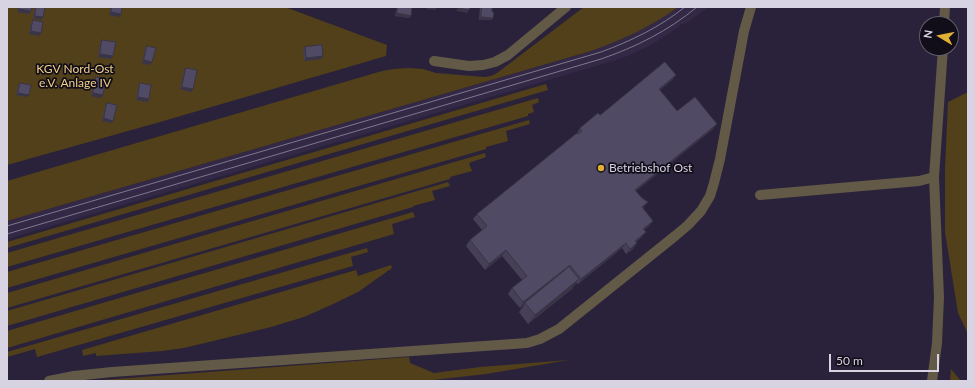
<!DOCTYPE html>
<html>
<head>
<meta charset="utf-8">
<style>
  body { margin:0 }
  #map { position:relative; width:975px; height:388px; overflow:hidden; background:#2a223a; font-family:Lato,sans-serif }
  canvas { display:block }
  .frame { position:absolute; inset:0; border:8px solid #d7d3e3; pointer-events:none }
  .north { position:absolute; left:919px; top:16px; width:40px; height:40px; box-sizing:border-box; background:#110e19; border:1px solid #605d6a; border-radius:50%; rotate:280deg; font-size:11px; font-weight:700; line-height:16px; text-align:center; color:#d7d3e3 }
  .north::after { content:''; display:block; margin:auto; width:14px; height:18px; background:#e1af34; clip-path:polygon(50% 0,100% 100%,50% 72%,0 100%) }
  .scale { position:absolute; left:829px; top:354px; width:110px; height:18px; box-sizing:border-box; border:2px solid #d7d3e3; border-top:0; padding-left:5px; font-size:12px; line-height:14px; white-space:nowrap; color:#d7d3e3; -webkit-text-stroke:3px #110e19; paint-order:stroke }
</style>
</head>
<body>
<div id="map">
<canvas width="975" height="388"></canvas>
<div class="frame"></div>
<div class="north">N</div>
<div class="scale">50 m</div>
</div>
<script>
const ctx = document.querySelector('canvas').getContext('2d');
ctx.lineJoin = 'round';
function fill(path, color) { ctx.fillStyle = color; ctx.fill(path, 'evenodd'); }
function trace(path, color, width, dash) { ctx.strokeStyle = color; ctx.lineWidth = width; ctx.lineCap = dash ? 'butt' : 'round'; ctx.setLineDash(dash || []); ctx.stroke(path); }
function write(font, color, halo, rows, align = 'center') {
  ctx.font = font + ' Lato,sans-serif'; ctx.lineWidth = 3.5; ctx.setLineDash([]); ctx.textBaseline = 'middle'; ctx.strokeStyle = halo; ctx.fillStyle = color; for (const [text, x, y, turn = 0] of rows) {
    ctx.save(); ctx.translate(x, y); ctx.rotate((+turn || 0) * Math.PI / 180); ctx.textAlign = isNaN(turn) ? turn : align; if (halo) ctx.strokeText(text, 0, 0); ctx.fillText(text, 0, 0); ctx.restore();
  }
}
fill(new Path2D(`
  M678 7H708L687 23 682 24 667 35 649 46 630 55 613 61 7 239V221L591 51 629 36 660 19Z`), '#332947');
fill(new Path2D(`
  M7 7H285L387 45 386 56 160 122 7 165Z
  M584 7H678C651 27 622 40 591 51L7 221V181L382 71 394 69 409 68 423 69 436 73 484 77 491 76 497 73Z
  M546 84 548 90 7 248V242Z
  M968 92V334L958 313 945 232V169L948 102Z
  M538 98 539 102 532 105 534 112 528 114V116L7 267V253Z
  M529 120 530 124 506 131 508 141 486 147V149L7 288V272Z
  M485 153 486 157 469 163 472 171 450 177V179L7 308V293Z
  M448 182 450 186 432 191 435 200 413 206V207L7 326V311Z
  M413 212 415 217 392 224 394 234 7 348V331Z
  M367 248 368 252 351 257 353 266 37 357 35 349 7 357V352Z
  M391 265 392 268 358 292 331 305 304 317 271 327 184 348 162 351 96 356V353L83 356 82 350 356 270 358 276Z
  M409 357 410 363 434 373 480 367 569 360 486 374 424 381H89Z
  M951 369 961 381H950Z`), '#514019');
trace(new Path2D(`
  M944 24 945 7
  M434 61 469 66 483 65 495 62 508 55 566 7
  M760 195 919 181 934 177
  M49 381 74 376 112 372 527 343 540 339 559 329 675 236 688 225 701 211 710 196 714 183 720 159 744 31 751 7
  M932 381 937 343 939 297 934 177 943 48`), '#625947', 10);
trace(new Path2D(`
  M7 226 601 52C631 41 660 27 685 7
  M7 234 601 59C636 47 668 31 697 7`), '#7e788c', 1);
fill(new Path2D(`
  M18 7H32L31 11 29 14 17 12Z
  M35 7H45L41 20 33 18Z
  M111 7H122L119 17 109 15Z
  M397 7H412L409 18 395 16Z
  M480 7H492V12L493 18 491 20H479Z
  M33 20 39 36 29 34 31 23Z
  M102 40 111 59 98 57 100 43Z
  M147 46 152 62 150 65 142 63 145 48Z
  M305 47 323 56 321 59 304 61 303 50Z
  M186 68 191 92 180 89 184 71Z
  M676 75 672 80 660 90 677 111 713 129 636 191 644 207 643 208 653 221 649 226 644 230 642 237 636 242 633 249 626 254 622 248 578 284 576 283 572 289 528 324 519 312 525 304 520 308 508 294 512 288 522 280 502 256 485 270 466 246 470 240 482 230 473 219 477 214 577 133 580 128 600 115Z
  M96 77 101 98 91 96 94 80Z
  M20 83 29 95 27 97 16 95 18 86Z
  M140 83 149 99 147 102 136 100 138 86Z
  M107 103 113 121 111 123 102 121 105 106Z`), '#464056');
fill(new Path2D(`
  M428 7H433L437 8 435 10 426 9Z
  M458 8 469 10 467 13 456 11Z
  M19 9 31 11 29 14 17 12Z
  M111 12 121 14 119 17 109 15Z
  M397 13 411 16 409 18 395 16Z
  M35 16 43 17 41 20 33 18Z
  M481 17 493 18 491 20H479Z
  M31 31 41 33 39 36 29 34Z
  M100 54 113 56 111 59 98 57Z
  M323 56 321 59 304 61 306 58Z
  M144 60 152 62 150 65 142 63Z
  M676 75 672 80 655 94 659 89Z
  M182 87 193 89 191 92 180 89Z
  M18 93 29 95 27 97 16 95Z
  M93 93 103 95 101 98 91 96Z
  M138 97 149 99 147 102 136 100Z
  M104 118 113 121 111 123 102 121Z
  M717 124 713 129 631 195 635 190Z
  M648 202 644 207 638 212 642 207Z
  M653 221 649 226 639 234 643 229Z
  M646 232 642 237 631 246 635 241Z
  M626 243 622 248 578 284 581 279Z
  M637 243 633 249 626 254 630 249Z
  M506 250 502 256 485 270 489 264Z
  M570 265 566 270 520 308 523 302Z
  M579 279 572 289 528 324 535 315Z`), '#393446');
const building = new Path2D(`
  M20 7H32L31 11 19 9Z
  M36 7H45L43 17 35 16Z
  M112 7H122L121 14 111 12Z
  M398 7H412L411 16 397 13Z
  M458 7H470L469 10 458 8Z
  M482 7H492V12H494L493 18 481 17Z
  M33 20 43 22 41 33 31 31Z
  M102 40 116 42 113 56 100 54Z
  M322 45 323 56 306 58 305 47Z
  M147 46 156 48 152 62 144 60Z
  M665 62 676 75 659 89 677 111 695 97 717 124 635 190 642 198 648 202 642 207 653 221 643 229 646 232 635 241 637 243 630 249 626 243 581 279 570 265 523 302 512 288 527 276 506 250 489 264 470 240 487 226 477 214 577 133 578 134 582 131 580 128 598 113 600 115Z
  M186 68 197 70 193 89 182 87Z
  M96 77 106 79 103 95 93 93Z
  M20 83 31 85 29 95 18 93Z
  M140 83 151 85 149 99 138 97Z
  M107 103 117 105 113 121 104 118Z
  M569 267 579 279 535 315 525 303Z`);
fill(building, '#514a64');
trace(building, '#393446', 1);
for (const [x, y, r, color] of [
  [601,168,4,"#e1af34"]
]) { const dot = new Path2D(); dot.arc(x, y, r, 0, 2 * Math.PI); ctx.fillStyle = color; ctx.fill(dot); trace(dot, '#110e19', 1.5); }
write('12px', '#f1cf88', '#110e19', [
  ["KGV Nord-Ost",75,69],
  ["e.V. Anlage IV",75,83]
]);
write('12px', '#d7d3e3', '#110e19', [
  ["Betriebshof Ost",609,168]
], 'left');
</script>
</body>
</html>
